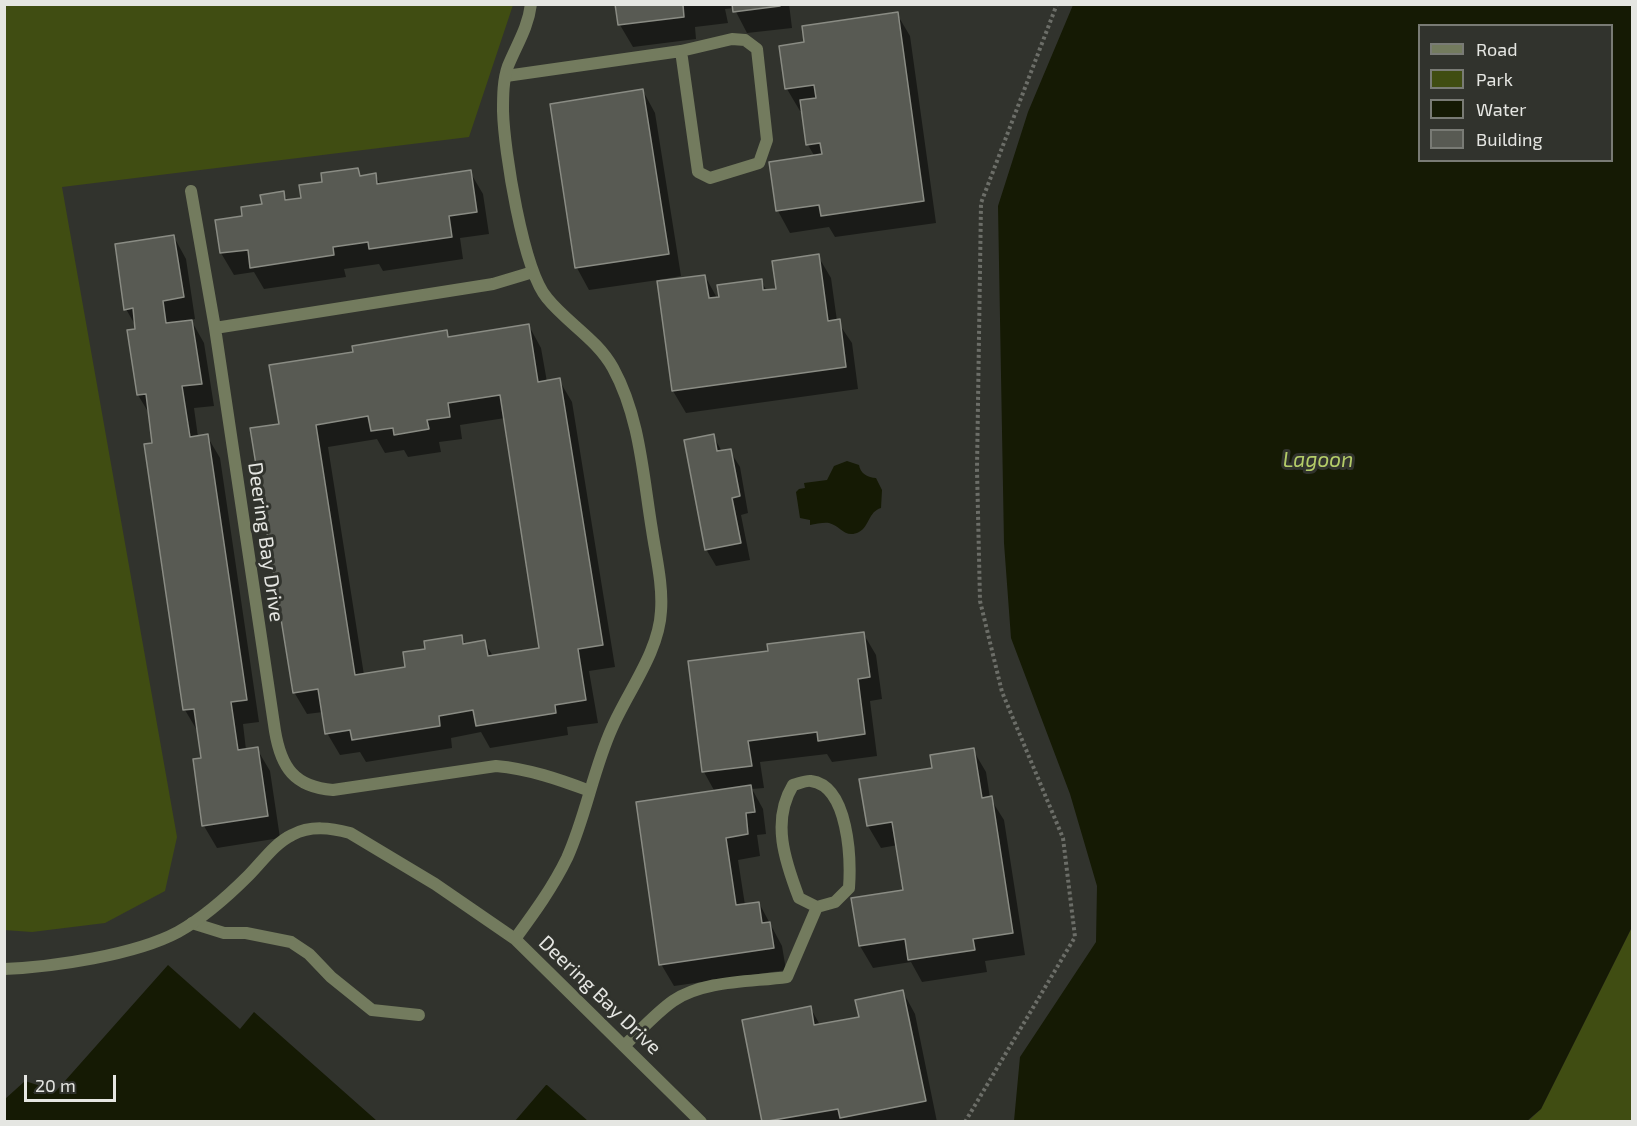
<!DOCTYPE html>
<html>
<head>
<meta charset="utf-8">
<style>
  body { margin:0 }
  #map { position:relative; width:1637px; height:1126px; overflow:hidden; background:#31332d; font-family:"Exo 2",sans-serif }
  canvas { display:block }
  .frame { position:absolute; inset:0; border:6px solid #e5e6e2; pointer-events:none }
  .legend { position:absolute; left:1418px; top:24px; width:195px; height:138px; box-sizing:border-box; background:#31332d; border:2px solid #797b75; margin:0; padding:8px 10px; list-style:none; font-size:18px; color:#e5e6e2 }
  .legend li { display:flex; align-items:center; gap:12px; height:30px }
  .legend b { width:30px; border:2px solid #797b75 }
  .scale { position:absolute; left:24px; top:1075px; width:92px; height:27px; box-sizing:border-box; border:3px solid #e5e6e2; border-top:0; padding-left:8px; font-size:18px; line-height:21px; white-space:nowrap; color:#e5e6e2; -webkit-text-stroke:4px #31332d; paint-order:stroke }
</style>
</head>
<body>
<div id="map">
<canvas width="1637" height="1126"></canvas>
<div class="frame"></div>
<ul class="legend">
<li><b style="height:8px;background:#737b5e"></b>Road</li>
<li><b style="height:16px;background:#404d12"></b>Park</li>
<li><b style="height:16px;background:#151a04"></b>Water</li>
<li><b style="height:16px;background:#585a53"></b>Building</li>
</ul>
<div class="scale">20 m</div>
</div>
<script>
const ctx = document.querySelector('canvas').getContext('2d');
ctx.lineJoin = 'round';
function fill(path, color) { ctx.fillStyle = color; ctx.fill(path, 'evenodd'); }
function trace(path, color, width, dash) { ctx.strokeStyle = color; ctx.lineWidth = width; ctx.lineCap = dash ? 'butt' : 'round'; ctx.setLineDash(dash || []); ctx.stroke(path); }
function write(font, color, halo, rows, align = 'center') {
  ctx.font = font + ' "Exo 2",sans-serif'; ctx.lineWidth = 6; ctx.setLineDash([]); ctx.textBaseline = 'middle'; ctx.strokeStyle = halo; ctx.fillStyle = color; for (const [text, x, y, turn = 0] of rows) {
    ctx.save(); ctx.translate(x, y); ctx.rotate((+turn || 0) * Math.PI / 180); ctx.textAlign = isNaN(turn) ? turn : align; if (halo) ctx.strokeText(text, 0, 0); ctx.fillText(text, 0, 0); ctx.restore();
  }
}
fill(new Path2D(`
  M5 4 513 5 469 137 62 187 177 837 165 891 105 923 32 932 4 930Z
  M1632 927V1121L1527 1122 1541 1109Z`), '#404d12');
fill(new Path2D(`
  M1073 5H1632V927L1541 1109 1527 1121H1014L1020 1057 1096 942 1097 886 1070 794 1011 638 1004 543 998 206 1028 112ZM1420 26H1612V160H1420Z
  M847 461 859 465C860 473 868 478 876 478L882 490 881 508C868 512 870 526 859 532 845 539 841 526 829 523 824 522 816 524 810 525V520L800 518 796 492 799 489 805 488 804 483 827 480 834 466Z
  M168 965 240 1029 254 1012 377 1121H5V1099L25 1081 56 1091Z
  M546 1085H547L588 1121H515Z`), '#151a04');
fill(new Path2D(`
  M616 4H789L792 28 747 33 734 8 725 9 728 23 695 27 696 39 633 47 620 25Z
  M897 14 910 36 936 223 835 237 829 227 790 233 778 211 771 163 815 157 808 145 803 111H800L787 89 781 47 806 43Z
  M643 91 655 113 681 276 658 280 659 282 705 276 717 298 761 281 767 291 778 290 818 256 831 278 837 321 852 343 858 389 686 413 673 391 658 280 589 290 577 268 552 105Z
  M358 170 362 177 375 175 381 185 470 172 483 194 489 234 460 238 463 259 383 271 379 264 344 269 346 277 264 289 254 272 234 275 221 253 217 221 244 218 283 193 288 201 303 199 324 183Z
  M174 237 186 259 195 319 191 320 204 343 214 406 194 408 198 437 207 436 220 458 259 722 243 724 246 750 257 749 270 771 280 838 217 848 204 826 203 759 198 732 185 710 150 415 138 395 129 331 138 330 126 309Z
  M529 326 541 348 547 382 559 380 572 402 615 667 589 671 598 723 567 727 568 735 490 748 481 732 451 738 452 748 366 762 360 752 340 755 327 733 323 712 307 714 294 692 280 425 355 353 446 332 450 339ZM505 418 541 649 493 656 484 642 466 645 462 637 427 650 407 668 364 675 328 447 377 439 385 453 404 450 408 457 441 452 439 442 462 439 460 425Z
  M713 435 722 452 730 451 740 467 748 513 741 515 750 560 716 566 706 549Z
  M863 633 876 655 882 699 870 701 877 756 832 762 827 754 760 762 764 788 752 789 763 809 766 834 757 835 760 856 738 860 745 905 759 903 782 946 786 970 674 986 661 964 715 792 704 772 769 653Z
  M973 750 986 772 990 798 1004 820 1025 955 985 961 987 972 922 982 911 962 873 968 860 946 853 899 905 892 898 845 881 848 868 826 861 780 934 769Z
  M903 992 915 1014 937 1122H764L810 1007 820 1025 860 1018Z`), '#0007');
const building = new Path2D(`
  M615 4H691L683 5 684 17 618 25Z
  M732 4H780V6L733 12Z
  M898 12 924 201 821 216 819 205 776 211 769 162 822 154 820 143 806 145 800 100 816 98 814 85 785 89 779 46 804 42 802 26Z
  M643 89 669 254 575 268 550 104Z
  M358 168 360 176 376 173 377 184 471 170 477 212 449 216 452 237 369 249 368 242 333 247 334 255 250 268 248 250 220 253 215 220 242 216 241 207 262 204 260 195 284 191 285 200 301 198 299 185 322 182 321 173Z
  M174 235 184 297 163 301 166 323 192 320 202 384 182 386 190 437 208 434 247 700 231 702 238 750 258 747 268 816 202 826 193 759 201 758 194 709 183 710 144 444 152 443 146 394 137 395 127 330 135 329 133 308 124 310 115 244Z
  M819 254 828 321 840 319 846 367 672 391 657 281 705 275 709 298 719 297 717 285 762 279 763 290 776 289 772 261Z
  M529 324 538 382 560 378 603 645 578 649 586 700 555 705 556 713 476 726 473 710 439 716 440 726 352 740 350 730 325 734 318 689 293 693 250 428 279 424 269 365 353 352 352 346 447 330 448 337ZM500 395 539 648 488 656 485 640 463 644 462 635 424 641 425 649 403 652 405 667 355 675 316 425 368 416 371 431 393 428 394 435 429 429 427 420 450 417 448 403Z
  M714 434 717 451 731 449 740 496 732 498 741 543 705 550 684 440Z
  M864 632 870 677 858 679 865 734 818 741 817 732 748 741 752 766 702 772 688 661 768 651 767 644Z
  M974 748 982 798 992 796 1013 933 973 939 975 950 908 960 905 939 859 946 851 898 903 890 892 822 867 826 859 779 932 768 930 755Z
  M751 785 755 812 746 813 748 834 726 838 736 905 759 902 762 923 770 922 774 948 659 965 636 802Z
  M903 990 926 1101 840 1118 838 1109 762 1122 742 1020 811 1006 814 1025 859 1017 855 1000Z`);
fill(building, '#585a53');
trace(building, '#8a8c84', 1.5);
trace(new Path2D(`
  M965 1122 1075 937 1063 838 1002 692 980 601 977 469 981 203 1057 4`), '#6c6e68', 4, [3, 3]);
trace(new Path2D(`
  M506 76 681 51 732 39 745 40 757 49 767 140 759 163 710 178 698 172 681 51
  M192 923 224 933H246L291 942 309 954 331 977 372 1010 419 1015`), '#737b5e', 12);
trace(new Path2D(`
  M191 191 215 328
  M533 272 493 284 215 328 275 731C281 767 294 787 333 790L496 766C529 769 558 779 590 791
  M515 939C534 913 553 887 567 858 586 816 593 770 612 728 628 691 659 652 661 611 663 585 656 557 652 530 643 476 640 417 613 368 597 339 567 323 547 298 523 270 504 150 503 111 503 96 503 80 508 66 517 44 528 28 531 4
  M4 969C53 967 135 955 178 932 205 917 227 897 249 875 262 862 275 843 292 835 311 825 331 828 350 833L435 884 515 939 701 1122
  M625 1045C640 1031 656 1013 673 1001 704 980 752 982 787 977L817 907 835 902 849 888C851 860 849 786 811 781 806 780 798 784 793 785 771 821 785 861 799 898L817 907`), '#737b5e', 12);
write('20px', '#e5e6e2', '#31332d', [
  ["Deering Bay Drive",266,542,82],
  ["Deering Bay Drive",600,995,44]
]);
write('italic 21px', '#b4cc68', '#31332d', [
  ["Lagoon",1318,460]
]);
</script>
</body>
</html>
